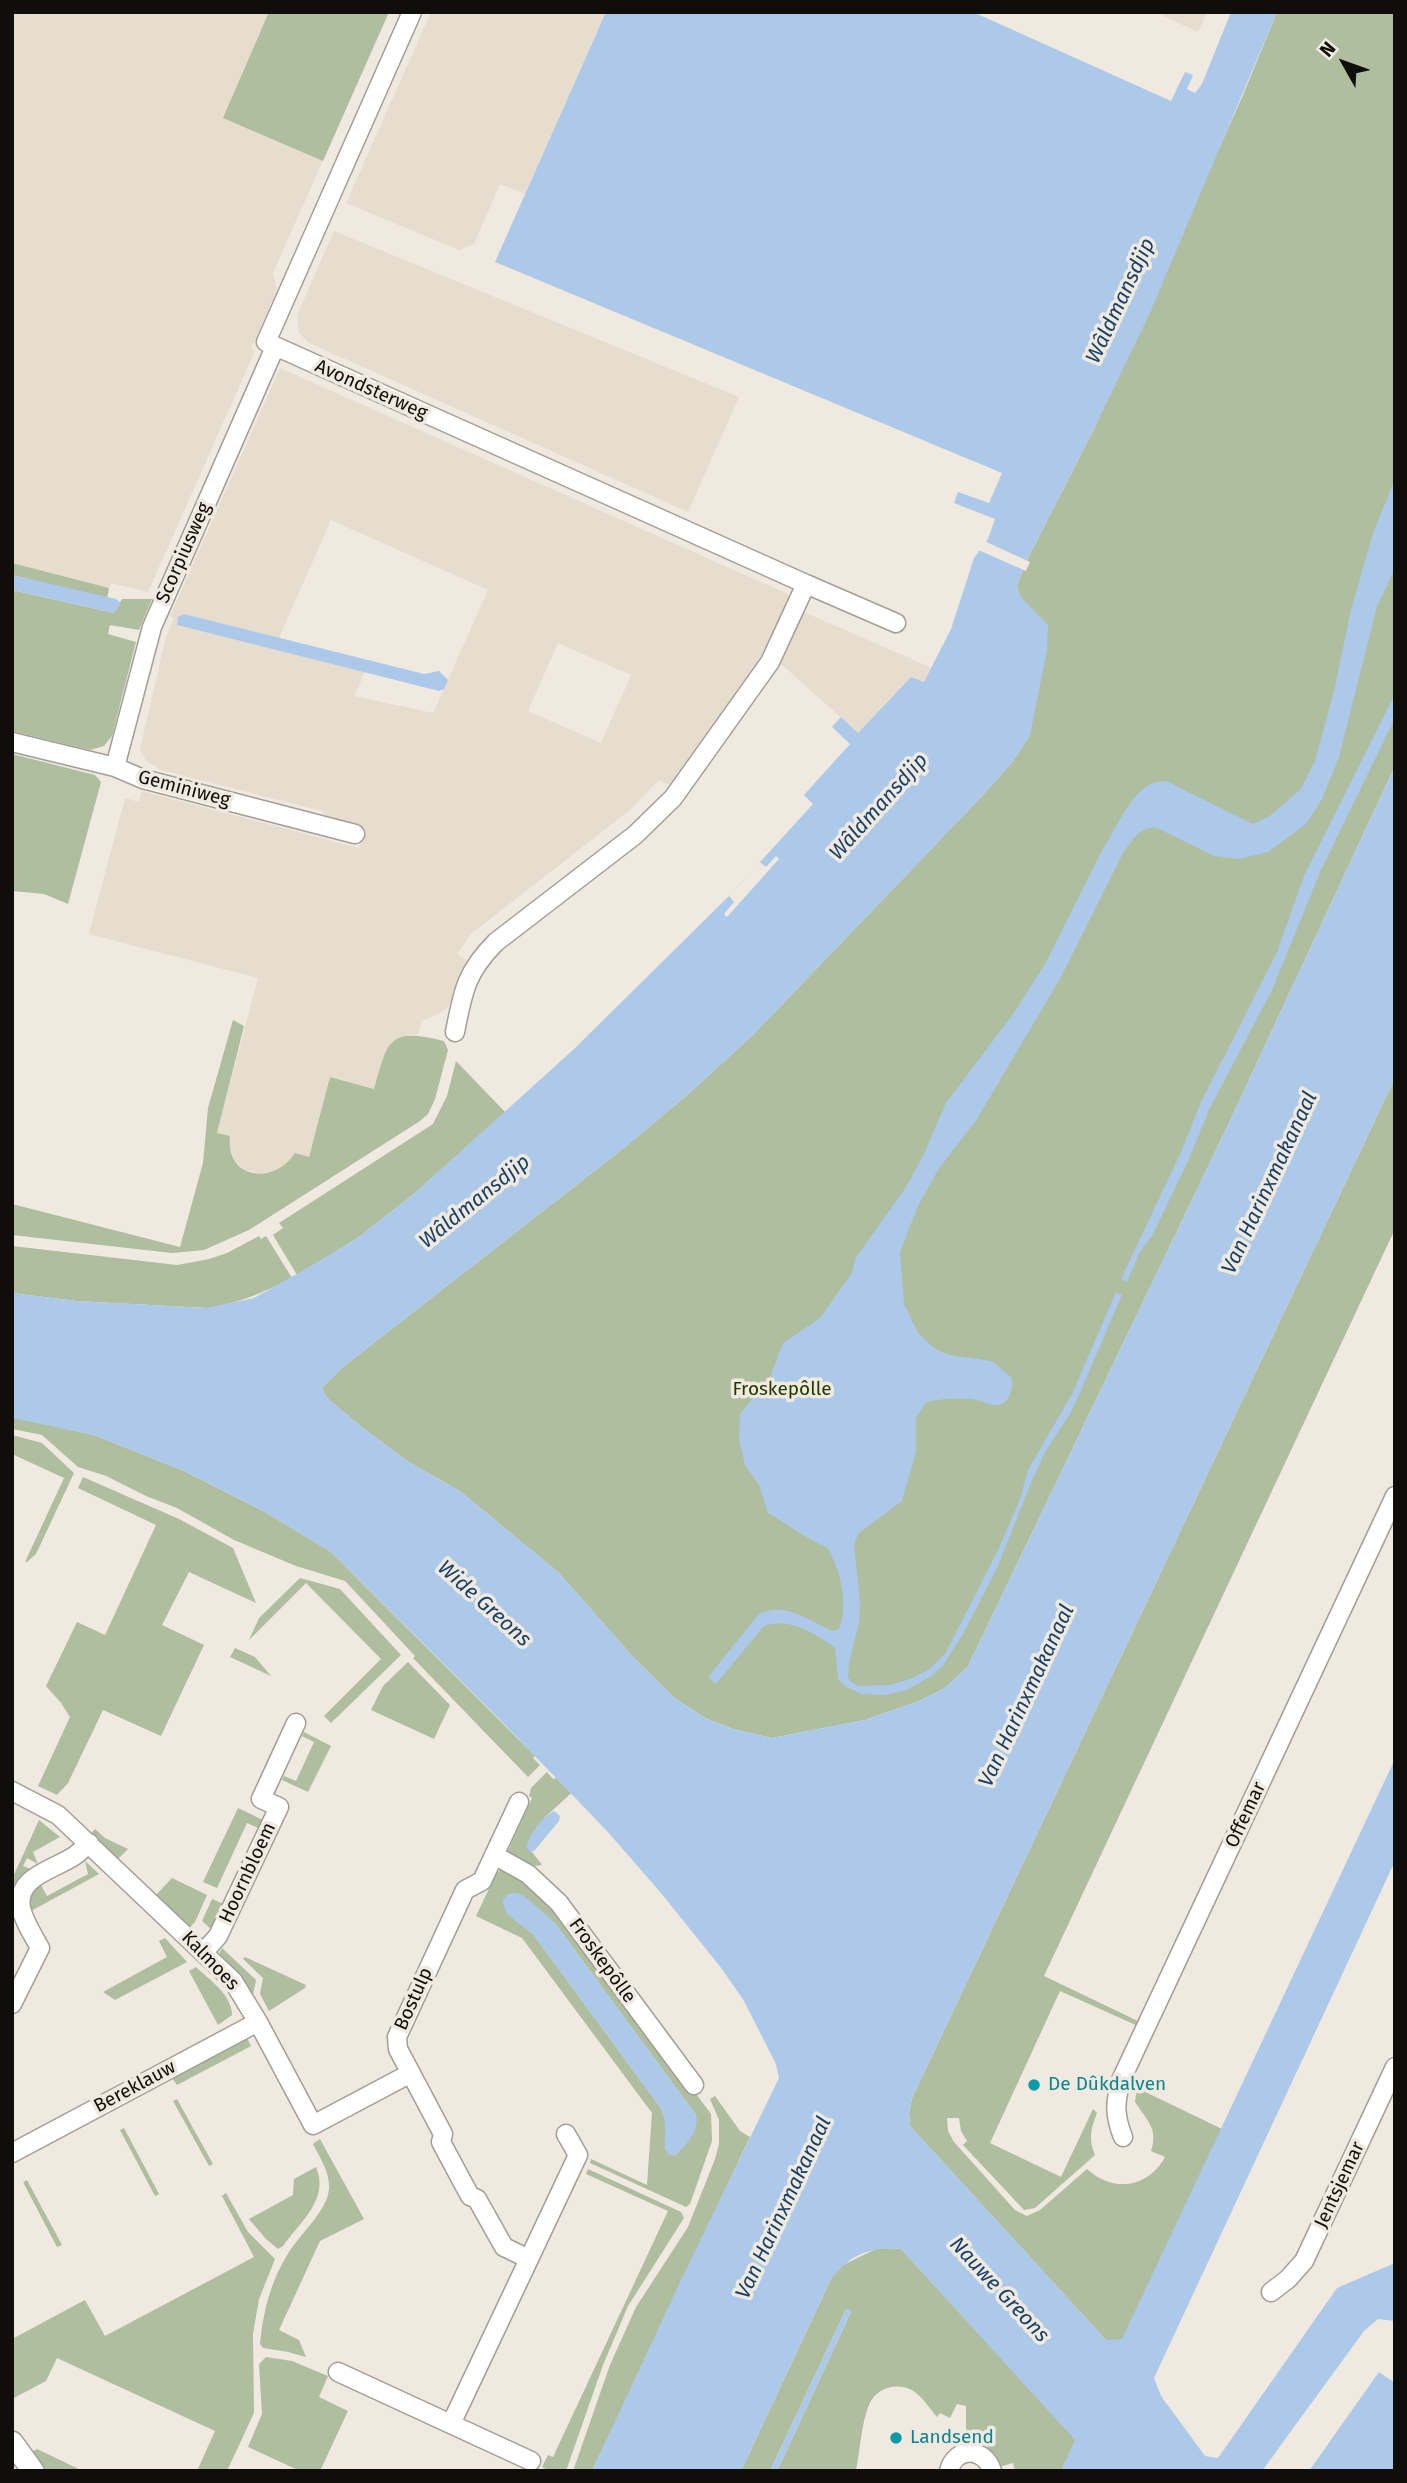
<!DOCTYPE html>
<html>
<head>
<meta charset="utf-8">
<style>
  body { margin:0 }
  #map { position:relative; width:1407px; height:2483px; overflow:hidden; background:#efe9e0; font-family:"Fira Sans",sans-serif }
  canvas { display:block }
  .frame { position:absolute; inset:0; border:14px solid #100e0b; pointer-events:none }
  .north { position:absolute; left:1309px; top:28px; width:70px; height:70px; -webkit-text-stroke:5px #efe9e0; paint-order:stroke; rotate:310deg; font-size:19px; font-weight:700; line-height:28px; text-align:center; color:#100e0b }
  .north::after { content:''; display:block; margin:auto; width:24px; height:32px; background:#100e0b; clip-path:polygon(50% 0,100% 100%,50% 72%,0 100%) }
</style>
</head>
<body>
<div id="map">
<canvas width="1407" height="2483"></canvas>
<div class="frame"></div>
<div class="north">N</div>
</div>
<script>
const ctx = document.querySelector('canvas').getContext('2d');
ctx.lineJoin = 'round';
function fill(path, color) { ctx.fillStyle = color; ctx.fill(path, 'evenodd'); }
function trace(path, color, width, dash) { ctx.strokeStyle = color; ctx.lineWidth = width; ctx.lineCap = dash ? 'butt' : 'round'; ctx.setLineDash(dash || []); ctx.stroke(path); }
function write(font, color, halo, rows, align = 'center') {
  ctx.font = font + ' "Fira Sans",sans-serif'; ctx.lineWidth = 7; ctx.setLineDash([]); ctx.textBaseline = 'middle'; ctx.strokeStyle = halo; ctx.fillStyle = color; for (const [text, x, y, turn = 0] of rows) {
    ctx.save(); ctx.translate(x, y); ctx.rotate((+turn || 0) * Math.PI / 180); ctx.textAlign = isNaN(turn) ? turn : align; if (halo) ctx.strokeText(text, 0, 0); ctx.fillText(text, 0, 0); ctx.restore();
  }
}
fill(new Path2D(`
  M12 12H389L273 273 277 290 251 348 255 351 148 592 111 583 107 598 12 575Z
  M431 12H606L525 194 500 184 474 244 459 250 346 203Z
  M1155 12H1207L1198 32Z
  M334 231 739 397 688 512 309 343 299 333 297 315Z
  M280 368 788 594 789 598V605L761 662 672 786 659 780 630 810 471 934 457 954 469 962 448 1007 440 1013 422 1021 418 1034 410 1035 382 1061 374 1089 330 1077 309 1157 291 1161 279 1171 265 1175 246 1170 235 1161 229 1146 230 1136 217 1133 258 978 89 934 125 798 139 802 142 791 359 848 364 827 329 818 322 811 161 770 146 761 140 749 166 637 174 618 170 616ZM331 520 488 590 433 713 354 696 365 672 177 625 178 617 184 614 279 638ZM558 643 631 675 601 743 528 711Z
  M804 612 932 668 924 683 911 677 858 733 780 663Z`), '#e7ddce');
fill(new Path2D(`
  M269 12H389L323 161 223 118Z
  M1277 12H1395V766L1227 1127 968 1666 945 1688 919 1701 865 1720 772 1738 733 1729 705 1718 676 1699 634 1658 558 1572 461 1492 409 1462 364 1429 327 1398 322 1388 343 1367 624 1148 686 1096 753 1035 983 795 1013 761 1030 735 1029 607 1019 595 1017 585 1029 556 1094 429 1243 95Z
  M12 563 109 588 107 598 12 575Z
  M12 590 114 613 122 599H152L139 630 110 625 108 634 136 642 112 736 104 746 90 750 12 731Z
  M12 754 95 775 101 782 68 904 44 894 12 891Z
  M233 1020 244 1026 217 1133 230 1136C225 1179 274 1186 295 1153L309 1157 330 1077 374 1089C388 1040 388 1027 444 1041L448 1050 435 1099 428 1114 420 1121 249 1230 204 1250 172 1253 12 1235V1204L180 1247 203 1163 208 1108Z
  M456 1061 505 1112 415 1193 356 1239 297 1275 273 1235 283 1228 279 1223 433 1124 447 1096Z
  M1395 1078V1229L1044 1976 1140 2022 1138 2026 1060 1991 990 2143 1061 2177 1093 2109 1097 2113C1091 2128 1088 2139 1095 2155L1035 2208 1024 2210 963 2145 967 2141 961 2131 959 2118H947L948 2131 954 2142 1015 2210 1027 2216 1040 2210 1087 2169C1113 2193 1148 2188 1165 2157L1151 2151C1159 2129 1146 2119 1135 2102L1137 2088 1222 2129 1122 2340H1106L910 2126 909 2113 912 2098Z
  M259 1236 261 1239 266 1236 292 1278C262 1293 240 1303 207 1308L76 1301 12 1293V1246L177 1265 209 1259 227 1253Z
  M12 1417 94 1435 184 1471 265 1512 331 1552 535 1756 533 1758 540 1765 528 1777 413 1658 415 1656 345 1581 296 1566 234 1540 177 1508 146 1496 106 1476 78 1467 42 1435 12 1429Z
  M12 1435 42 1443 74 1473 36 1554 27 1562H25L64 1478 12 1454Z
  M83 1477 179 1519 233 1548 256 1603 189 1572 162 1625 204 1645 161 1736 103 1710 68 1783 57 1795 38 1786 70 1717 61 1703 46 1686 77 1622 105 1635 156 1525 78 1488Z
  M300 1578 340 1589 401 1655 331 1723 324 1716 381 1659 306 1583 249 1640 259 1618Z
  M235 1648 255 1657 271 1676 230 1657Z
  M408 1662 450 1705 434 1739 371 1710 383 1686Z
  M304 1732 331 1746 308 1792 282 1780 284 1776 296 1781 314 1742 302 1736Z
  M547 1772 553 1779 556 1778 571 1793C553 1812 529 1824 530 1852H532L542 1865 525 1867 508 1854V1851L532 1798 529 1796 531 1788Z
  M238 1808 263 1820 258 1828 247 1823 217 1888 203 1882Z
  M39 1820 60 1837 33 1852 38 1864 27 1858 23 1866 31 1869 20 1877 12 1892V1879Z
  M95 1829 105 1838 128 1849 118 1859 91 1833Z
  M85 1861 99 1874 31 1911 30 1898 37 1887 41 1885 47 1896 88 1874Z
  M501 1869 540 1889 604 1978H609L711 2114 712 2141 690 2204 686 2207 590 2163 591 2159 647 2185 652 2113 522 1938 476 1916 496 1874ZM507 1913 554 1922 696 2115 665 2149C666 2133 668 2121 660 2107L533 1934Z
  M172 1878 207 1895 195 1922 190 1927 156 1895Z
  M212 1899 224 1904 212 1930 202 1921Z
  M165 1938 187 1962 115 2000 103 1992 167 1957 159 1941Z
  M222 1948 256 1980 253 1995 240 1976 219 1954Z
  M245 1957 306 1985 305 1988 269 2011 260 1994 263 1978 243 1959Z
  M196 1967C210 1980 232 1995 232 2015L218 2025 189 1971Z
  M247 2038 251 2046 177 2085 172 2078Z
  M715 2096 740 2131 750 2137 592 2471H573L610 2365 636 2307 688 2227 715 2159 719 2144V2120L710 2099Z
  M177 2099 213 2164 209 2166 173 2101Z
  M124 2128 159 2194 155 2196 120 2130Z
  M320 2139 364 2219 320 2241 279 2330 299 2340 306 2357 288 2352 263 2348 260 2344C263 2311 271 2280 289 2252 301 2233 327 2211 329 2189 330 2172 320 2158 313 2144Z
  M316 2167C330 2199 300 2222 283 2246L278 2249 266 2239 249 2219 293 2195 294 2179Z
  M588 2169 681 2212 684 2218 628 2306 603 2365 566 2471H549L542 2467 548 2455 553 2457 668 2211 586 2174Z
  M27 2180 62 2245 57 2247 23 2182Z
  M226 2193 248 2232 275 2259 259 2299 253 2334 254 2413 227 2471H197L215 2431 57 2358 46 2381 12 2399V2339L85 2300 105 2336 254 2257 222 2196Z
  M878 2248 901 2249 1076 2440 1061 2471H1015L1013 2463 999 2467C993 2452 983 2444 966 2444V2406L957 2404 950 2418 940 2413 937 2417C930 2409 924 2399 915 2392 899 2381 876 2387 869 2405 861 2425 860 2450 856 2471H777L851 2312 846 2309 770 2471H741L832 2277 843 2265Z
  M266 2357 292 2361 328 2376 319 2397 348 2411 320 2471H300L248 2447 262 2414 259 2364Z
  M37 2449 83 2471H42L32 2452Z`), '#aebe9f');
fill(new Path2D(`
  M606 12H973L1171 101 1185 72 1193 75 1187 89 1195 93 1202 84 1231 12H1277L1150 313 1094 429 1029 556 1017 585 1019 595 1048 625 1047 650 1030 735 1013 761 983 795 753 1035 686 1096 624 1148 343 1367 322 1388 327 1398 364 1429 409 1462 461 1492 558 1572 634 1658 676 1699 705 1718 733 1729 772 1738 865 1720 919 1701 945 1688 968 1666 1227 1127 1395 766V1078L912 2098 909 2113 910 2126 1106 2340 1122 2339 1395 1759V1861L1154 2378 1161 2396 1205 2456 1218 2458 1337 2288 1395 2263V2321L1378 2319 1364 2331 1262 2471H1061L1075 2440 901 2249C870 2247 853 2253 832 2277L741 2471H592L680 2282 779 2078 776 2064 744 2001 722 1969 661 1893 607 1831 504 1724 331 1552 265 1512 184 1471 94 1435 12 1418V1293L76 1301 207 1308 254 1298 323 1259 356 1239 415 1193 574 1049 729 896 813 804 804 795 850 744 832 727 841 717 858 733 911 677 924 682 951 629 974 558 988 539 995 519 954 503 958 492 989 503 1002 473 495 262Z
  M1395 479V569L1377 606 1339 757 1322 799 1306 824 1268 852 1239 859 1214 856 1157 828C1140 826 1134 839 1124 851L1061 977 977 1119 938 1170 918 1206 900 1252 904 1304 918 1333 934 1348 949 1355 992 1361 1012 1378C1013 1391 1009 1407 993 1405 987 1404 982 1401 977 1400 960 1397 942 1399 926 1402L916 1418V1452L902 1501 859 1533 854 1544 860 1602 859 1623 849 1663 848 1677 850 1681 858 1686 890 1685 913 1678 929 1669 945 1654 999 1548 1020 1499 1028 1470 1072 1394 1116 1292 1122 1295 1080 1393 1070 1414 1045 1452 1031 1483 998 1566 963 1634 944 1664 933 1675 907 1690 886 1695 862 1694 846 1687 838 1679 835 1648C817 1634 785 1615 763 1627L716 1684 708 1677 758 1615C785 1600 808 1621 833 1631L839 1629C849 1604 840 1570 828 1548 807 1539 788 1525 768 1513L759 1485 745 1465 739 1440 740 1414 770 1377 783 1343 820 1318 852 1273 855 1259 906 1187 924 1154 946 1103 1013 1014 1045 964 1103 849C1115 831 1130 794 1149 785 1154 782 1160 782 1166 781L1253 824 1271 815 1301 789 1315 761 1334 691 1351 610 1373 533Z
  M12 575 116 599 121 603 114 613 12 590Z
  M184 614 424 674 439 671 448 680 444 689 439 691 177 625 178 617Z
  M1395 694V718L1321 870 1273 988 1210 1108 1188 1161 1152 1236 1140 1252 1127 1282 1121 1279 1181 1152 1200 1104 1277 952 1304 876Z
  M554 1811 560 1816 559 1821 534 1851 530 1852 526 1846C531 1833 542 1817 554 1811Z
  M515 1893 523 1895 554 1922 696 2115C700 2130 686 2146 675 2156L668 2154C660 2141 671 2126 660 2107L533 1934C522 1925 502 1915 503 1899L508 1894Z
  M849 2308 851 2312 777 2471H770L846 2309Z
  M1379 2372 1395 2383V2471H1309Z`), '#acc9ea');
fill(new Path2D(`
  M982 540 1030 562 1026 571 976 549Z
  M776 856 779 859 727 917 724 914 734 902 729 896 760 862 766 867Z`), '#efe9e0');
const minor = new Path2D(`
  M412 12 266 342 806 584 770 662 673 798 635 835 496 942C466 972 463 991 455 1032
  M806 584 896 623
  M12 742 115 767 143 779 355 834
  M115 767 152 627 275 347
  M12 1791 58 1815 233 1981 258 2022 313 2125 411 2073
  M494 1855 528 1874 559 1903 694 2085
  M204 1952 218 1936 279 1807 261 1799 296 1723
  M12 2004 40 1948C33 1935 24 1922 21 1908 15 1875 58 1869 77 1854 81 1851 85 1846 89 1843
  M1123 2137C1114 2114 1115 2103 1121 2080L1395 1496
  M12 2153 258 2022
  M529 2259 578 2155 566 2134
  M1271 2292 1288 2279 1304 2261 1395 2067
  M338 2372 531 2461
  M451 2424 529 2259 504 2247 477 2199 470 2196 441 2142 443 2134 398 2049 397 2037 465 1890 482 1881 519 1802
  M949 2471C955 2446 985 2447 992 2471`);
const tertiary = new Path2D(`
  M12 2442 33 2471`);
trace(minor, '#a39e96', 21);
trace(tertiary, '#a39e96', 24);
trace(minor, '#fff', 18);
trace(tertiary, '#fff', 21);
for (const [x, y, r, color] of [
  [1034,2085,7,"#0f9aa8"],
  [896,2438,7,"#0f9aa8"]
]) { const dot = new Path2D(); dot.arc(x, y, r, 0, 2 * Math.PI); ctx.fillStyle = color; ctx.fill(dot); trace(dot, '#efe9e0', 2.5); }
write('19px', '#100e0b', '#efe9e0', [
  ["Avondsterweg",371,390,24],
  ["Scorpiusweg",184,553,-66],
  ["Geminiweg",184,789,15],
  ["Offemar",1246,1815,-65],
  ["Hoornbloem",248,1873,-65],
  ["Kalmoes",210,1961,46],
  ["Froskepôlle",602,1961,54],
  ["Bostulp",414,1999,-66],
  ["Bereklauw",135,2087,-28],
  ["Jentsjemar",1340,2185,-65]
]);
write('19px', '#223900', '#efe9e0', [
  ["Froskepôlle",782,1390]
]);
write('19px', '#0d838f', '#efe9e0', [
  ["De Dûkdalven",1048,2085],
  ["Landsend",910,2438]
], 'left');
write('italic 21px', '#17416a', '#efe9e0', [
  ["Wâldmansdjip",1121,301,-65],
  ["Wâldmansdjip",879,807,-48],
  ["Van Harinxmakanaal",1270,1183,-65],
  ["Wâldmansdjip",475,1202,-39],
  ["Wide Greons",484,1604,42],
  ["Van Harinxmakanaal",1027,1696,-65],
  ["Van Harinxmakanaal",784,2208,-65],
  ["Nauwe Greons",999,2290,47]
]);
</script>
</body>
</html>
